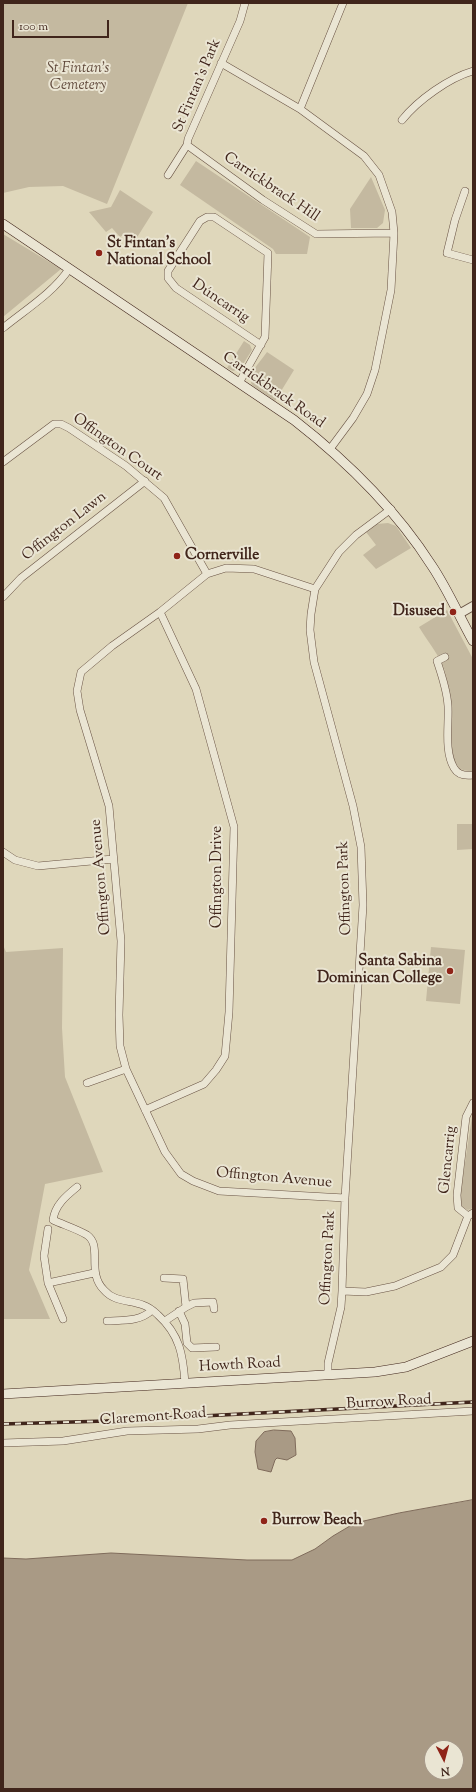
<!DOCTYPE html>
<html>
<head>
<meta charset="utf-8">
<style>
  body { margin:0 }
  #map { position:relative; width:476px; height:1792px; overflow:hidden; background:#dfd7bb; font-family:"Sorts Mill Goudy",serif }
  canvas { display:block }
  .frame { position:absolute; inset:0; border:4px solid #40251b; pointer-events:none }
  .north { position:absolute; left:424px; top:1740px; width:40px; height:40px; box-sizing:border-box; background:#eae5d3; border:1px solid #a69889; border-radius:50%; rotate:174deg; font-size:11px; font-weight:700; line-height:16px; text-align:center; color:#40251b }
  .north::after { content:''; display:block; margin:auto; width:14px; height:18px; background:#8f2418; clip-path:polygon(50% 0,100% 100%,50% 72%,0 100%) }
  .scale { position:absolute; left:12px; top:20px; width:97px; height:18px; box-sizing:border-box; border:2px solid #40251b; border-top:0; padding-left:5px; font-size:12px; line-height:14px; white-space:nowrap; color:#40251b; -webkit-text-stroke:3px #eae5d3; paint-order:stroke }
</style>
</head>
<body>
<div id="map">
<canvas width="476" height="1792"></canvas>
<div class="frame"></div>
<div class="north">N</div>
<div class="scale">100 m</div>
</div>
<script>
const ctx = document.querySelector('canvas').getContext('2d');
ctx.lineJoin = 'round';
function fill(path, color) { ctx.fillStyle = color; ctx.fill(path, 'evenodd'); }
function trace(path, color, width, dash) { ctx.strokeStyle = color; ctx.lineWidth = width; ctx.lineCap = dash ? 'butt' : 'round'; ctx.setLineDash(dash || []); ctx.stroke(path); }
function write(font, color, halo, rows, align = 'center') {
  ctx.font = font + ' "Sorts Mill Goudy",serif'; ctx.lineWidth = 4; ctx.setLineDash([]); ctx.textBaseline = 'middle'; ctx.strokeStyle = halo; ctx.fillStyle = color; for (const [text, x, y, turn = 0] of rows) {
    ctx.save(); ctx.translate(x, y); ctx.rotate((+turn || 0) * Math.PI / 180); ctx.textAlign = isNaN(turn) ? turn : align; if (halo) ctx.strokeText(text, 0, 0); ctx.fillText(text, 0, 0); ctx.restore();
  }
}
fill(new Path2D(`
  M3 3H188L107 204 63 186 29 187 3 193Z
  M196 161 310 237 307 254H276L273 249 180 185Z
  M371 177 385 210 383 223 377 228H351L350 209Z
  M120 190 153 212 136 239 126 233 120 237 112 228 106 232 89 212 111 207Z
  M3 234 61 269 3 317Z
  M244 341 250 345 252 350 240 369 233 371 227 368Z
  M267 352 294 370 275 401 252 385C247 374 261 361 267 352Z
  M388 523 396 526 411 548 376 569 363 555 376 545 366 532 377 524Z
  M447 610 473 659V771C467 771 460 771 457 765 444 748 454 692 443 666 437 652 426 639 419 627Z
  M473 824V849L457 850V824Z
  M3 945 6 952 63 948 62 1028 65 1077 103 1172 45 1184 29 1270 50 1319H3Z
  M431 947 465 950 460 1004 426 1001Z
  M473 1110V1208L468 1210 461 1206 459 1202Z`), '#c4b9a0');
const water = new Path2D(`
  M274 1430 291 1431 295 1438 296 1455 287 1460 277 1458 275 1460 271 1472 258 1469 255 1452 256 1441 264 1432Z
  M473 1500V1789H3V1558L26 1559 111 1553 247 1560H292L315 1549 333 1536 355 1523 399 1513ZM432 1748H456V1772H432Z`);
fill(water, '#a99a85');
trace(water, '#7f6b5b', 1);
const minor = new Path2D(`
  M221 63 300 109 364 156 379 175 392 212 394 233 391 290 375 370 367 394 353 418 330 449
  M300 109 343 3
  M402 120C418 100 449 78 473 71
  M187 145 263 200 316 234 394 233
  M168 175 187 145 188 139 240 21 245 3
  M465 191 455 220 447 253 473 260
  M3 328C25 310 53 293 69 269
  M239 383 265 337 268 253 214 217H207L200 221 168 271V278L176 288 261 345
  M3 462 54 424H61L69 428 126 466 164 498 207 574
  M315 589 254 569 226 568 207 574 160 612 112 646 81 672 77 691 80 710 109 806 121 941 119 1015 120 1046 126 1069 165 1152 181 1174 193 1181 219 1191 345 1198
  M3 597 21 578 145 481
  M445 657 437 661C442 676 447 690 448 706 449 725 444 751 454 768 458 775 466 776 473 775
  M3 852 15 860 38 866 113 859
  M87 1083 126 1069
  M145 1110 204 1084 216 1070 225 1056 229 1012 234 827 196 689 160 612
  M77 1187C66 1196 55 1205 53 1220 64 1225 77 1229 87 1235 103 1246 86 1272 104 1290 114 1302 130 1300 143 1305 149 1307 154 1311 158 1315 180 1335 183 1355 185 1383
  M468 1216 458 1208 457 1195 466 1117 473 1103
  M48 1229 44 1256 48 1283 63 1319
  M164 1278 183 1279 186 1307 165 1321
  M48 1283 94 1273
  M342 1291 366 1292 395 1286 441 1267 453 1255 468 1216 473 1213
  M186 1307 194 1303 213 1302 214 1309
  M179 1311 185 1324 187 1343 192 1348 216 1347
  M107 1321C123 1320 140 1322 152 1310
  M328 1375V1363L341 1307 342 1291 345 1198 363 905 361 847 353 806 314 662 310 630 311 614 315 589 339 552 356 535 391 509
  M3 1443 63 1441 127 1431 198 1429 230 1425 473 1411`);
const tertiary = new Path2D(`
  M459 614 473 606`);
const secondary = new Path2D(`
  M3 224 294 420C348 462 395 508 432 566 448 590 459 616 473 641
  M3 1394 375 1372 406 1367 473 1341`);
trace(minor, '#685243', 8);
trace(tertiary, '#685243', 10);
trace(secondary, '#40251b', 10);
trace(minor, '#eae5d3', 7);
trace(tertiary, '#eae5d3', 8);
trace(secondary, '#eae5d3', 9);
const rail = new Path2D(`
  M3 1424 106 1421 473 1402`);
trace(rail, '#40251b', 3.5);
trace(rail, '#eae5d3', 2, [6]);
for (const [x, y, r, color] of [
  [99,253,4,"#8f2418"],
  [177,556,4,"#8f2418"],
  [453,612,4,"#8f2418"],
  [450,971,4,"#8f2418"],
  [264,1521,4,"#8f2418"]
]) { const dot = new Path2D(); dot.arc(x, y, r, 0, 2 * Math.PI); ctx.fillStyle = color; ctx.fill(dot); trace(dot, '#eae5d3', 1.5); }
write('italic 15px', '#614a3c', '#eae5d3', [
  ["St Fintan's",78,69],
  ["Cemetery",78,86]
]);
write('15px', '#40251b', '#eae5d3', [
  ["St Fintan's Park",198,86,-67],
  ["Carrickbrack Hill",271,188,34],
  ["Dúncarrig",220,302,34],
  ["Carrickbrack Road",273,391,35],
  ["Offington Court",117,448,35],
  ["Offington Lawn",65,527,-38],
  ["Offington Avenue",102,877,-95],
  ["Offington Drive",218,877,-90],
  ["Offington Park",346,888,-92],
  ["Glencarrig",449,1160,-84],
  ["Offington Avenue",274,1179,5],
  ["Offington Park",329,1258,-87],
  ["Howth Road",240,1366,-3],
  ["Burrow Road",389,1403,-3],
  ["Claremont Road",153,1418,-4]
]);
write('bold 15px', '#40251b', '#eae5d3', [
  ["St Fintan's",107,244],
  ["National School",107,261],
  ["Cornerville",185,556],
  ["Disused",445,612,"right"],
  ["Santa Sabina",442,962,"right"],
  ["Dominican College",442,979,"right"],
  ["Burrow Beach",272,1521]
], 'left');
</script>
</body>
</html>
